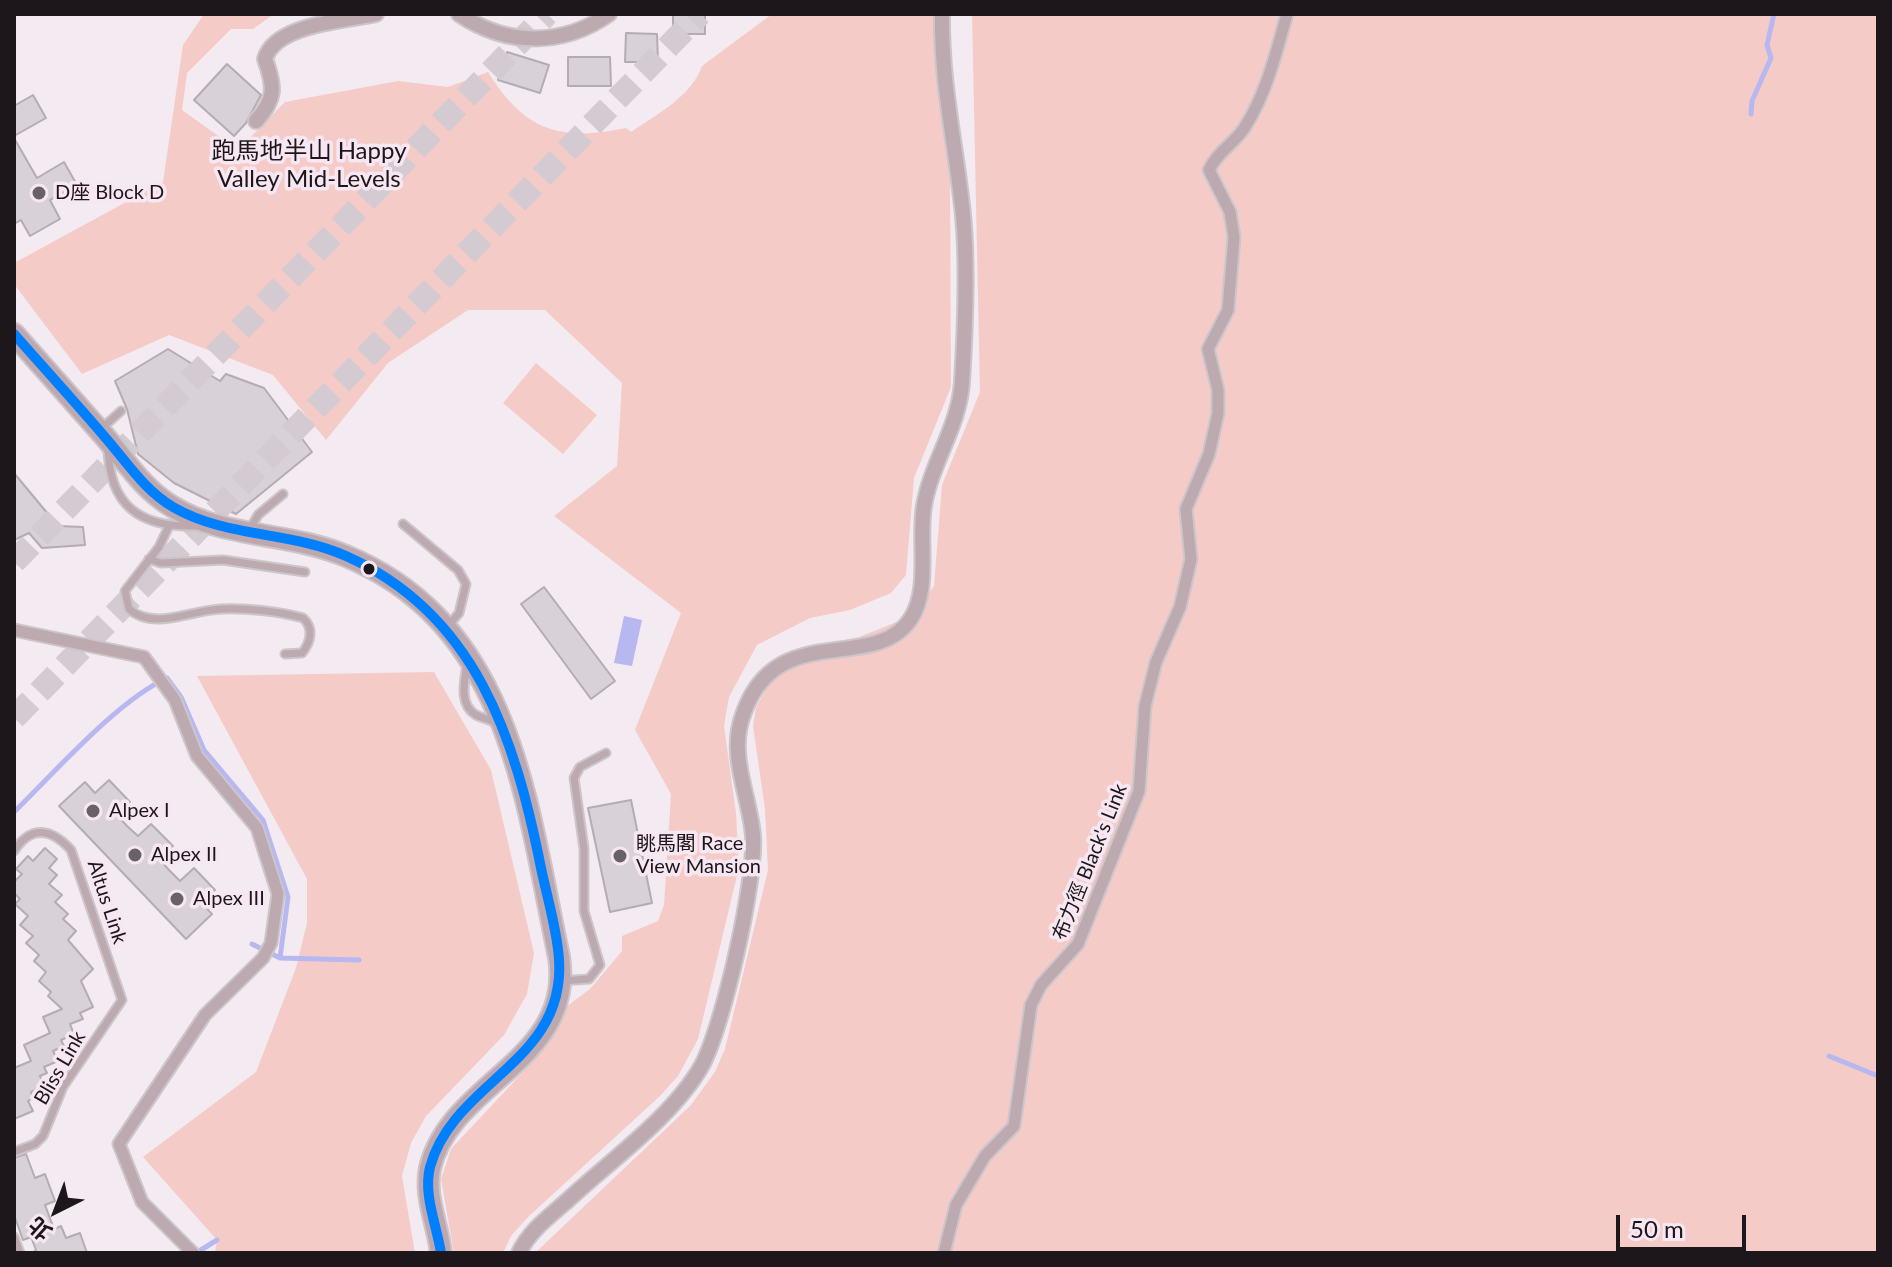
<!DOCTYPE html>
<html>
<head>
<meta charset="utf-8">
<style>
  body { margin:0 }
  #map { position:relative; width:1892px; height:1267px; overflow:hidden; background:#f4eaf1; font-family:Lato,"Noto Sans TC",sans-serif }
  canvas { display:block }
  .frame { position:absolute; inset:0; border:16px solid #1d171b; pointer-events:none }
  .north { position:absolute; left:16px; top:1171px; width:80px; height:80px; -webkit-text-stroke:6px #f7e7f3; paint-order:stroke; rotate:222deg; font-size:22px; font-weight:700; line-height:32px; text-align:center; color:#1d171b }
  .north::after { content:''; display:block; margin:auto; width:28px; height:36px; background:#1d171b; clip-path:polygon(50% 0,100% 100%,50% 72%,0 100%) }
  .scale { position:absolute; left:1616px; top:1215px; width:130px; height:36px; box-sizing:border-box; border:4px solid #1d171b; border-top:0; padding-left:10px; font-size:24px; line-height:28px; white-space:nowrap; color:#1d171b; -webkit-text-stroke:6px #f7e7f3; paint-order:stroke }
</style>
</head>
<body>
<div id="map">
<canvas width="1892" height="1267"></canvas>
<div class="frame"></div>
<div class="north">北</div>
<div class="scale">50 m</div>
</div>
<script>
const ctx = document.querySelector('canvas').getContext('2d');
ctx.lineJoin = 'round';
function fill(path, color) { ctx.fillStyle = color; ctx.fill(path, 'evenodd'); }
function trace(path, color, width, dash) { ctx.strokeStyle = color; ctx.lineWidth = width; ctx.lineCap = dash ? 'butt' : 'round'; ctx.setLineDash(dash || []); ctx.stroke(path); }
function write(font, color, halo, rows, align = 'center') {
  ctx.font = font + ' Lato,"Noto Sans TC",sans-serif'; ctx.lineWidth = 7; ctx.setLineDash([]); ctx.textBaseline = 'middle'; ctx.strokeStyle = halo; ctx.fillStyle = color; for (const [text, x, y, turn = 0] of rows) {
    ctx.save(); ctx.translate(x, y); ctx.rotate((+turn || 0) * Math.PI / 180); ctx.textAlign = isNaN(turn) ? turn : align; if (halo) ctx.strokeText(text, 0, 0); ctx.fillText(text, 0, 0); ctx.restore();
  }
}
fill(new Path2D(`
  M204 14H274L253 29H231L187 73 182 110 238 150 285 102 398 81 448 87 488 72C524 131 561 142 626 128L631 132C656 115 692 96 702 66L772 14H933L935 62 950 179 951 387 914 478 906 575 891 593 850 610 810 618 757 645 729 697 724 726 736 813 739 867 698 1039 678 1076 660 1096 528 1217 511 1236 503 1253H454L441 1179 451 1149 535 1059 563 1009 590 989 622 951V936L658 921 664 905 671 794 635 730 681 613 554 516 617 466 622 383 545 310H468L388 363 326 440 273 375 169 335 82 374 14 284V263L163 182 183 45Z
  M972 14H1878V1253H535L691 1105 715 1072 725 1049 768 870 765 809 753 726 756 707 779 666 820 645 859 637 909 617 934 586 942 485 980 392Z
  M536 363 597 415 563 454 503 403Z
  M434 672 491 770 534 953 527 994 504 1035 426 1116 411 1143 402 1176 415 1253H215L217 1240 143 1157 256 1072 296 968 307 923V879L197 676Z`), '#f5cbc7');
fill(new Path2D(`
  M624 616 642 620 632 666 614 663Z`), '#b7b8f0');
trace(new Path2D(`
  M1751 114 1752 101 1771 58 1767 45 1774 14
  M14 812C55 772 117 701 167 678L181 697 204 750 263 820 288 897 280 958
  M252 944 280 958 359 960
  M1829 1056 1878 1076
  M196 1253 217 1240`), '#b7b8f0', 5);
const building = new Path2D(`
  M673 14H705V34H673Z
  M626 33 657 34 658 62H625Z
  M507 52 549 65 540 93 498 80Z
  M568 57H610L611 86H568Z
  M227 64 261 95 246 123 234 136 194 100Z
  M33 95 46 118 14 136V106Z
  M14 138 37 178 64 162 77 185 50 200 60 219 30 236 21 220 14 224Z
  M168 349 220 381 226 374 264 388 312 452 236 514 174 483 138 454 127 409 115 381Z
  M14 473 58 526 83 527 85 545 42 548 29 533 14 540Z
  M544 587 615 681 591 699 521 604Z
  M109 780 130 802 117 815 127 826 138 836 151 824 173 846 159 859 169 870 180 881 194 868 215 890 202 903 212 914 186 939 59 806 85 782 95 793Z
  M631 800 652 903 610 912 588 808Z
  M45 848 57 859 49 868 57 875 49 884 62 895 55 902 68 914 63 919 76 931 68 940 93 969 81 981 93 1007 80 1013 83 1019 70 1024 74 1034 61 1040 64 1046 53 1051 58 1061 44 1067 47 1073 40 1076 44 1086 31 1092 33 1098 28 1101 33 1111 14 1119V1068L31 1061 24 1045 50 1033 43 1017 62 1009 48 996 51 992 39 981 46 972 34 961 39 955 26 943 33 936 20 925 28 916 15 904 20 899 14 893V882L22 874 16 869 28 856 33 861Z
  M26 1154 35 1178 45 1174 55 1201 45 1205 54 1229 61 1226 66 1238 80 1233 87 1253H32L36 1250 31 1237 23 1240 14 1215V1158Z`);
fill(building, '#d8d2d8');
trace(building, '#b3adb3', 2);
trace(new Path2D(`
  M14 562 547 14
  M14 718 700 14`), '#d4cad1', 24, [24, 12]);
const service = new Path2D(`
  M101 429 121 411
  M108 447C109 506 140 528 197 526
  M403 524 458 570 466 584 459 613 448 626
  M169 526 159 547 125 591 129 609C154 631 191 610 221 609 246 608 278 611 303 618 314 628 311 642 302 653L285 654
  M250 529 258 515 283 494
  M149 559 161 563 223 560 305 572
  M467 664C465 680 458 704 476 715 482 718 489 719 495 723
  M14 851C31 825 51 828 71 850L122 1000 63 1087 43 1136 35 1144 14 1152
  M561 981 589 979 600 965 584 911V849L574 778 580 767 606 753
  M14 1237 20 1253`);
const pedestrian = new Path2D(`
  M14 630 144 657 175 700 197 756 257 828 278 894 271 943 263 958 205 1015 119 1144 142 1202 193 1253
  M944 1253 956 1205 985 1156 1014 1126 1031 1005 1041 985 1078 944 1139 791 1145 706 1156 662 1180 607 1191 559 1186 509 1209 454 1218 413V390L1208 349 1228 310 1234 237 1230 212 1209 170C1217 152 1235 143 1245 127 1267 92 1276 53 1287 14`);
const minor = new Path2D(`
  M459 14C506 46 562 47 609 14
  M256 121C276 99 275 87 265 59 275 24 345 21 376 14
  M519 1253C529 1231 550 1216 568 1200 610 1161 672 1117 701 1067 723 1028 756 881 753 836 750 798 730 759 741 721 772 616 872 675 910 620 931 590 918 541 924 506 931 463 959 427 962 382 965 332 968 265 963 215 956 145 941 86 942 14`);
const secondary = new Path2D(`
  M14 334C45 369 75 403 106 438 127 463 144 490 173 507 223 538 289 532 346 556 512 625 526 803 559 957 575 1061 450 1082 430 1168 424 1197 438 1225 441 1253`);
trace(service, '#ccc5ca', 11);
trace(pedestrian, '#ccc5ca', 15);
trace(minor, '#ccc5ca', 18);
trace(secondary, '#ccc5ca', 24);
trace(service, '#bda9b0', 7);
trace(pedestrian, '#bda9b0', 11);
trace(minor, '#bda9b0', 14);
trace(secondary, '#bda8af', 20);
trace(new Path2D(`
  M14 334C44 368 75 402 104 436 126 461 144 490 173 507 226 538 291 531 346 556 476 614 515 738 541 868 547 897 557 929 559 959 566 1063 454 1080 430 1167 423 1195 437 1226 441 1253`), '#0080ff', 10);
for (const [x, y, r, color] of [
  [39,193,8,"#686166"],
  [369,569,7,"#1d171b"],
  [93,811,8,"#686166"],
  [135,855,8,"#686166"],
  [620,856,8,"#686166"],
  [177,899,8,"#686166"]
]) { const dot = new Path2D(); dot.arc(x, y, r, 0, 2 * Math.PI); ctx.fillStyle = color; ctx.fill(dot); trace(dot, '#f7e7f3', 3); }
write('20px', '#1d171b', '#f7e7f3', [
  ["D座 Block D",55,193],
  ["Alpex I",109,811],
  ["眺馬閣 Race",636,844],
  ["View Mansion",636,867],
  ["Alpex II",151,855],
  ["Alpex III",193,899]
], 'left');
write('20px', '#1d171b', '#f7e7f3', [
  ["布力徑 Black's Link",1090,862,-68],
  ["Altus Link",107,902,72],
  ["Bliss Link",60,1068,-60]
]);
write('24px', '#1d171b', '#f7e7f3', [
  ["跑馬地半山 Happy",309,151],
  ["Valley Mid-Levels",309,179]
]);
</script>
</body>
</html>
